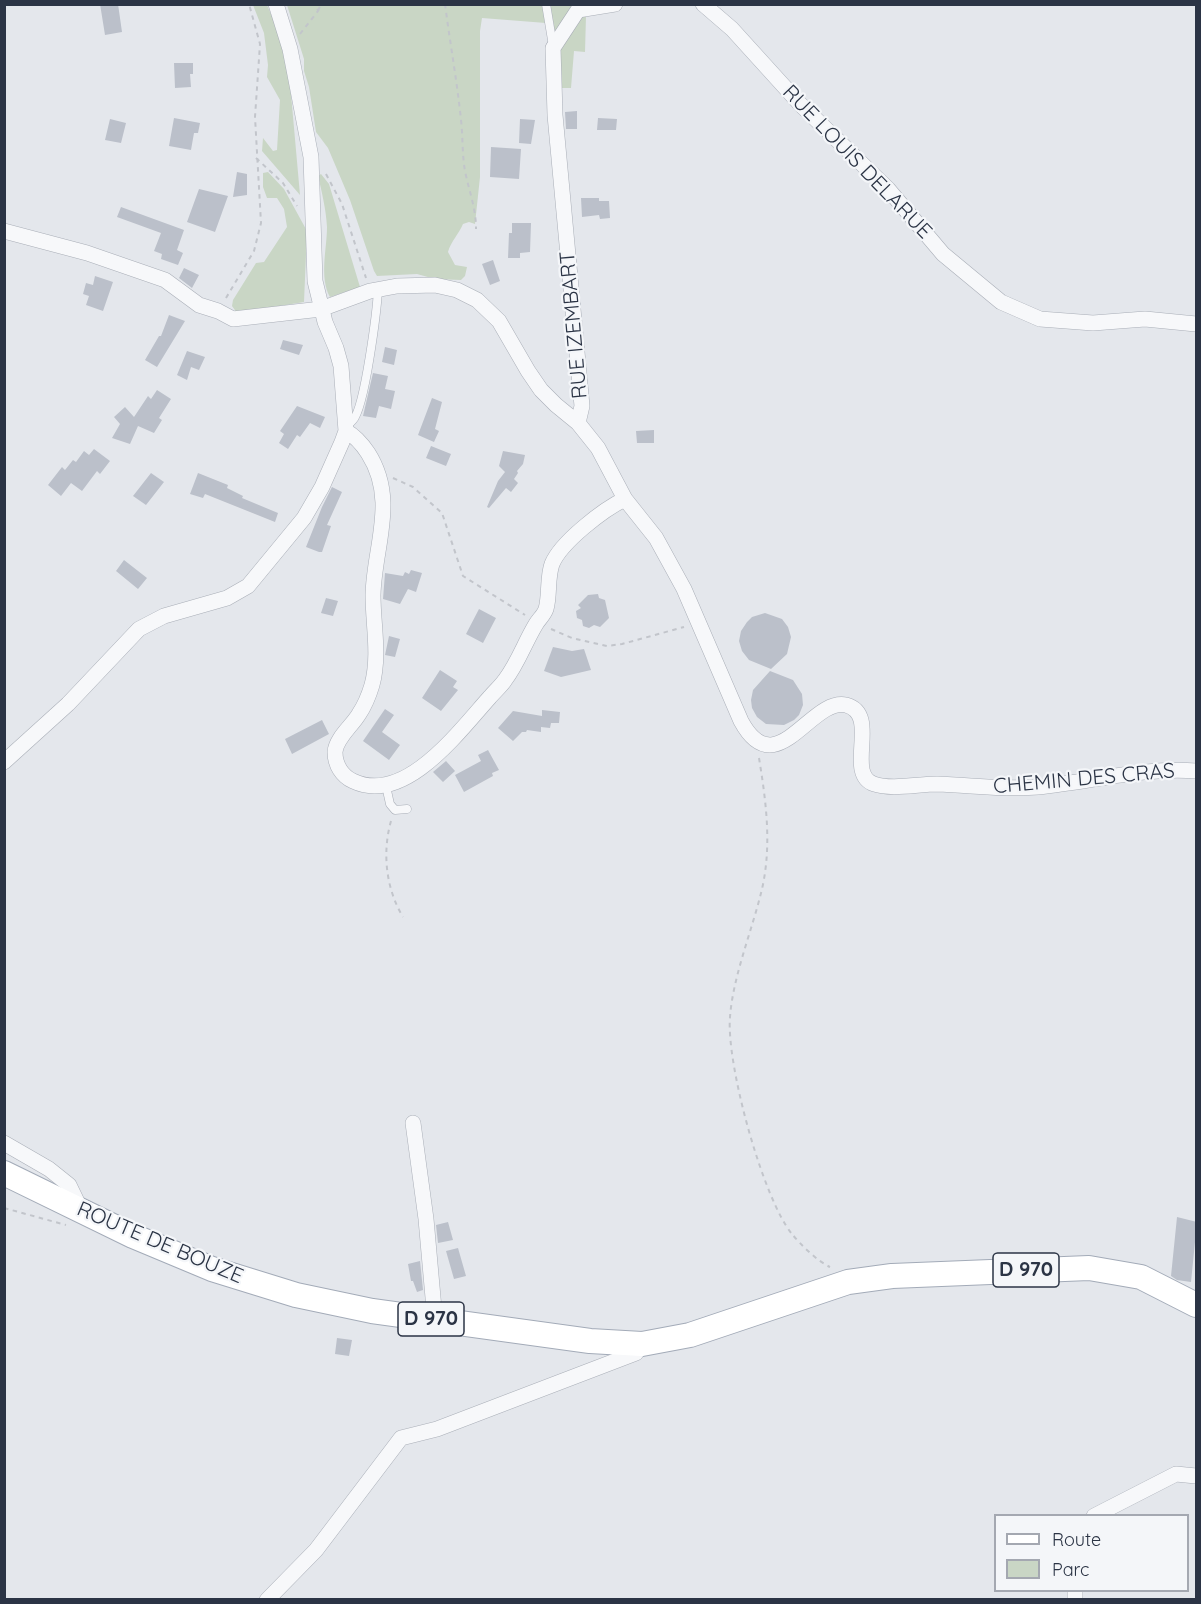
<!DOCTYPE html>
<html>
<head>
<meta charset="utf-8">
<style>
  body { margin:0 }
  #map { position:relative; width:1201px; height:1604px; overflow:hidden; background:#e4e7ec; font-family:Quicksand,sans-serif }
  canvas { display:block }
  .frame { position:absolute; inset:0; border:6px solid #2b3445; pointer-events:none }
  .legend { position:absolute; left:994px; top:1514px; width:195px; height:78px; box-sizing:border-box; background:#f4f6f9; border:2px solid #a4a8b1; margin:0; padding:8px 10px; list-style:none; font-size:18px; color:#2b3445 }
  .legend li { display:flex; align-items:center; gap:12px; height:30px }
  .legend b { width:30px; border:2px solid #a4a8b1 }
</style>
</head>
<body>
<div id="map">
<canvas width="1201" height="1604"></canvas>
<div class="frame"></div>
<ul class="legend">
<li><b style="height:8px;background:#fff"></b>Route</li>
<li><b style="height:16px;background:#c9d6c5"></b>Parc</li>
</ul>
</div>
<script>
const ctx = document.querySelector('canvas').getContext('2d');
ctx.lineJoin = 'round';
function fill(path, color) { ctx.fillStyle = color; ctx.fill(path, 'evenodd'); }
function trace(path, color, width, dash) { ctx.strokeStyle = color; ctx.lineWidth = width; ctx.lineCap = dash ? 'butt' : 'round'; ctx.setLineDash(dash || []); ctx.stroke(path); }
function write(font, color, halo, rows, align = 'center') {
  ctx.font = font + ' Quicksand,sans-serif'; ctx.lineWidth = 4.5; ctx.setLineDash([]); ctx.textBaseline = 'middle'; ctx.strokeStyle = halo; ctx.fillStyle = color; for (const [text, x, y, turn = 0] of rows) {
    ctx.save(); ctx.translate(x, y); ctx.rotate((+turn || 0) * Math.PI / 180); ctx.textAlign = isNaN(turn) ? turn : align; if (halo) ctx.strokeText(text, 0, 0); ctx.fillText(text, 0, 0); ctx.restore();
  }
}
fill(new Path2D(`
  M253 5H267L282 39 290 83 300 195 262 151 263 138 273 151 277 150 280 100 267 77 268 65 264 33Z
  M287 5H595L586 16 585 52 574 51 571 88H560L553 21 546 23 482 18 480 31V177L475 224 469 222 463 224C459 234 451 241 448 252L455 265 467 267 465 276 461 280 435 279 417 274 377 276 374 271 350 200 328 148 316 132 309 87 304 71V59Z
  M268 172 284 189 307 231 304 302 237 313 232 306 233 300 256 263 264 262 287 227 284 209 277 198H267L263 187V173Z
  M321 174 329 184 360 287 330 297C319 277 327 249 327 227 326 209 322 193 318 176Z`), '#c9d6c5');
fill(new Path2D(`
  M100 4H118L122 32 105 35Z
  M174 63H193V74H190L191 87 175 88Z
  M577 111V129H566L565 112Z
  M174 118 200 123 198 133H194L191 150 169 146Z
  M598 118 617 119 616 130H597Z
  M110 119 126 123 121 143 105 140Z
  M520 119 535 120 531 144 519 143Z
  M491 147 521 149 519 179 490 177Z
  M237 172 247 174V195L233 197Z
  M199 189 228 196 215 232 187 222Z
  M581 198H599V201H609L610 218 600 219 599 215 582 217Z
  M121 207 184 230 177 250 183 253 178 265 161 259 162 254 154 251 161 233 117 217Z
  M512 223H531L530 252 520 253V258H508L509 233H512Z
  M493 260 500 281 490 285 482 264Z
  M184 268 199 275 192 288 179 278Z
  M95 276 113 282 103 311 86 305 89 296 83 294 86 283 93 285Z
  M169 315 185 321 157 367 145 360 159 336H161Z
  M283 340 303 345 299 355 280 349Z
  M385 347 397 350 394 365 382 362Z
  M187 351 205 357 199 370 191 367 187 380 177 375Z
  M373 373 388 376 385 389 395 391 391 409 379 406 376 418 363 416Z
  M157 390 171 399 159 418 162 420 154 433 138 426 130 444 112 438 120 424 114 417 125 407 134 417 148 396 151 399Z
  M432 398 442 402 435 429 439 431 434 442 418 435Z
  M297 406 325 417 320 428 310 423 300 437 297 435 288 449 279 443 284 434 280 431Z
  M654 430V443H637L636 431Z
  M431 446 451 454 446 466 426 458Z
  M94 449 110 461 100 474 97 471 82 491 71 483 61 496 48 485 62 467 65 470 73 460 76 462 84 451 89 455Z
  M503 451 525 455 523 464 517 471 518 473 514 479 518 483 511 492 506 488 489 508 487 507 498 481 505 472 499 466Z
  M151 473 164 482 146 505 133 496Z
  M198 473 228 485 227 488 243 496 242 498 278 513 275 522 205 494 203 498 190 494Z
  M332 487 342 492 327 525 331 526 322 552H319L306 547 322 507Z
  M124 560 147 578 138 589 116 571Z
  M411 570 422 573 416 592 408 589 400 604 383 599 385 573 403 576 405 572 409 574Z
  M598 594 599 598 605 600 609 618 600 627 594 625 589 628 583 626 582 620 577 618 576 611 581 608 578 605 588 595Z
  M326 598 338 601 333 616 321 613Z
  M479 609 496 618 483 643 466 634Z
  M765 613 782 619 788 627 791 637 787 654 771 669 749 660 742 651 739 641 741 631 747 622 752 617Z
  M389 636 400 639 395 657 385 655Z
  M553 647 572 651 584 649 591 670 561 677 544 671Z
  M440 670 457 681 453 687 458 690 441 711 422 698Z
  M770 671 793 680 802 694 803 705 799 715 794 720 784 725 766 724 757 717 752 708 751 700 753 690Z
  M385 709 394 715 382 732 400 745 389 760 363 741Z
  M542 710 560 712 559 723H551L550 728 541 727V732L527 730 526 732H522L513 741 498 728 513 711 542 716Z
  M322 720 329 734 292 754 285 739Z
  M488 750 499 770 492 773 493 776 464 792 455 775 481 761 478 755Z
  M446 761 455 771 443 782 433 772Z
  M1177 1217 1197 1222 1191 1282 1177 1280 1171 1276Z
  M448 1222 453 1240 438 1243 436 1225Z
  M458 1248 466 1276 454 1279 446 1251Z
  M420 1261 423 1290 417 1292 413 1281H411L408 1264Z
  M337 1338 352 1340 349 1356 335 1354Z`), '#bbc0ca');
const service = new Path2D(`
  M546 4 553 46
  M345 426C348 424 351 423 353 420 365 407 377 310 378 289
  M386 786 390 804 395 810 407 809`);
const minor = new Path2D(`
  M703 4 732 29 800 104 888 189 943 254 1001 302 1040 319 1093 323 1145 319 1196 324
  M4 231 87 253 165 280 199 305 218 311 233 319 321 309 370 291 397 286 435 285 457 290 477 300 499 321 528 371 541 390 556 405 578 423 598 448 625 499 656 538 684 589 741 721C776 786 811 697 846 705 881 714 844 774 874 784 891 790 919 784 937 784 971 785 1004 790 1038 787 1091 782 1142 767 1196 771
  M578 423 582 406 555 115 553 48 578 10 615 4
  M346 431C355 436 362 444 368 453 398 500 374 546 373 595 373 625 380 655 372 685 369 695 365 705 359 714 352 726 336 738 335 752 335 765 342 776 353 781 405 806 460 730 490 697 495 691 501 686 505 680 518 663 525 642 536 624 539 619 544 615 546 609 550 595 547 578 552 564 561 542 604 509 625 499
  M4 762 68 704 139 629 164 616 227 598 248 586 304 518 322 487 342 442 346 431 341 366 336 348 325 322 315 281 311 157 290 49 276 4
  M413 1123 426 1219 435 1320
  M4 1143 49 1169 69 1185 81 1210
  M1094 1516 1176 1474 1196 1476
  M267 1600 316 1550 401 1438 437 1429 636 1353 642 1344
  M1075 1600V1590`);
const primary = new Path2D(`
  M4 1173 133 1236 212 1269 296 1295 372 1311 590 1341 642 1344 690 1335 848 1282 892 1276 1089 1268 1141 1277 1196 1305`);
trace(service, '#a9aeb7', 9);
trace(minor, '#a9aeb7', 16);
trace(primary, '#a3abb8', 26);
trace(new Path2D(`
  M445 4C450 43 457 81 461 120 463 137 462 154 465 171 469 191 476 208 476 229
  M318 11 321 4
  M300 34 318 11 316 4
  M256 158 283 183 297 206
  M326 174 342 204 366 278
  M226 298 254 251 261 223 255 117 260 44 249 4
  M393 478 413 487 442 513 463 576 525 615
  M551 629 572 638 607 646 622 644 684 627
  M759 758C766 801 772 845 762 889 752 931 733 976 730 1017 726 1064 763 1199 792 1234 801 1245 817 1261 830 1267
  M391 821C382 853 386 889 403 917
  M4 1208 66 1225`), '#c2c5cb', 2, [4.5, 4.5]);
trace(service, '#f7f8fa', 8);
trace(minor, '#f7f8fa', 15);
trace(primary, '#fff', 24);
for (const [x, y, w] of [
  [1026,1270,66],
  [431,1319,66]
]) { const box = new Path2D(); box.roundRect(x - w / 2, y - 17, w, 34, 4.5); ctx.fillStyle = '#f4f6f9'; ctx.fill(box); trace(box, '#2b3445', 1.5); }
write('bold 20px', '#2b3445', null, [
  ["D 970",1026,1270],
  ["D 970",431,1319]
]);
write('21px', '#2b3445', '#f4f6f9', [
  ["RUE LOUIS DELARUE",857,162,46],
  ["RUE IZEMBART",574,325,-95],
  ["CHEMIN DES CRAS",1084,779,-5],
  ["ROUTE DE BOUZE",160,1243,23]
]);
</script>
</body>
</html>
